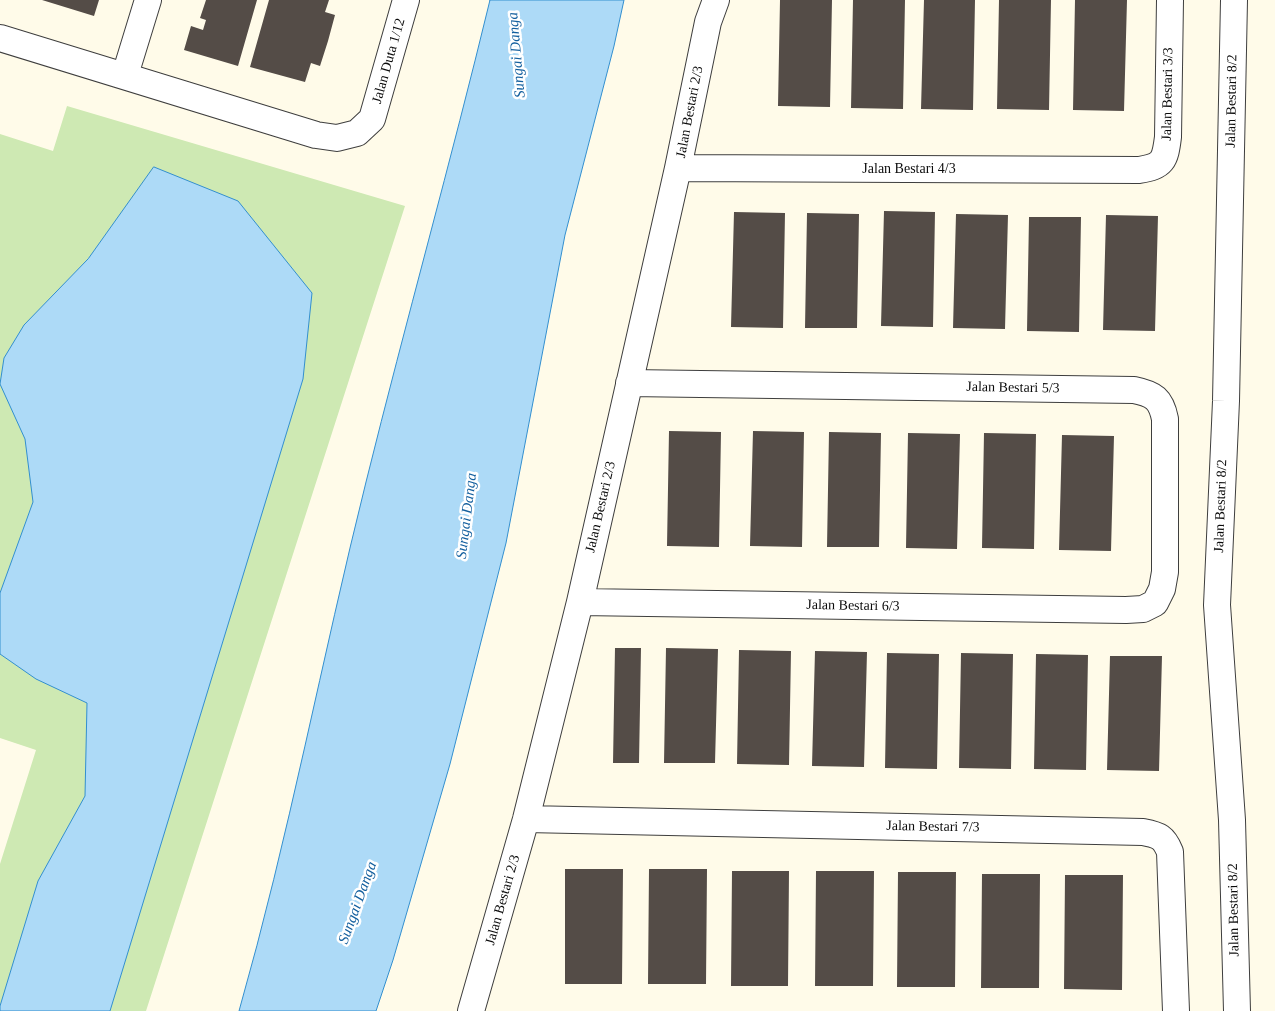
<!DOCTYPE html>
<html>
<head>
<meta charset="utf-8">
<style>
  body { margin:0 }
  canvas { display:block; background:#fffbe9 }
</style>
</head>
<body>
<canvas width="1275" height="1011"></canvas>
<script>
const ctx = document.querySelector('canvas').getContext('2d');
ctx.lineJoin = 'round';
function fill(path, color) { ctx.fillStyle = color; ctx.fill(path, 'evenodd'); }
function trace(path, color, width, dash) { ctx.strokeStyle = color; ctx.lineWidth = width; ctx.lineCap = dash ? 'butt' : 'round'; ctx.setLineDash(dash || []); ctx.stroke(path); }
function write(font, color, halo, rows, align = 'center') {
  ctx.font = font + ' Georgia,serif'; ctx.lineWidth = 5; ctx.setLineDash([]); ctx.textBaseline = 'middle'; ctx.strokeStyle = halo; ctx.fillStyle = color; for (const [text, x, y, turn = 0] of rows) {
    ctx.save(); ctx.translate(x, y); ctx.rotate((+turn || 0) * Math.PI / 180); ctx.textAlign = isNaN(turn) ? turn : align; if (halo) ctx.strokeText(text, 0, 0); ctx.fillText(text, 0, 0); ctx.restore();
  }
}
fill(new Path2D(`
  M67 106 405 206 146 1011H0V864L36 750 0 738V134L53 151Z`), '#cee9b3');
const water = new Path2D(`
  M490 0H624L614 46 565 235 506 543 450 764 393 960 376 1011H239C289 836 322 658 366 482 406 321 451 161 490 0Z
  M154 167 238 201 312 293 303 379 110 1011H0V1006L38 881 85 796 87 703 36 679 0 654V593L33 502 25 439 0 384 4 358 24 325 88 259Z`);
fill(water, '#addaf7');
trace(water, '#338fcf', 1);
fill(new Path2D(`
  M42 0H99L94 16Z
  M206 0H257L238 66 184 50 191 26 203 30 206 20 200 18Z
  M269 0H329L325 12 335 15 328 41 320 66 311 63 305 82 250 67Z
  M780 0H832L830 107 778 106Z
  M853 0H905L903 109 851 108Z
  M924 0H975L973 110 921 109Z
  M999 0H1051L1049 110 997 109Z
  M1075 0H1127L1124 111 1073 110Z
  M884 211 935 212 933 327 881 326Z
  M734 212 785 213 783 328 731 327Z
  M807 213 859 214 857 328H805Z
  M956 214 1008 215 1005 329 953 328Z
  M1106 215 1158 216 1155 331 1103 330Z
  M1029 217H1081L1079 332 1027 331Z
  M669 431 721 432 719 547 667 546Z
  M753 431 804 432 802 547 750 546Z
  M829 432 881 433 879 547H827Z
  M908 433 960 434 957 549 906 548Z
  M984 433 1036 434 1034 549 982 548Z
  M1062 435 1114 436 1111 551 1059 550Z
  M615 648H641L639 763H613Z
  M666 648 718 649 715 763H664Z
  M739 650 791 651 789 765 737 764Z
  M815 651 867 652 864 767 812 766Z
  M887 653 939 654 937 769 885 768Z
  M961 653 1013 654 1011 769 959 768Z
  M1036 654 1088 655 1086 770 1034 769Z
  M1110 656H1162L1159 771 1107 770Z
  M565 869H623L622 984H565Z
  M649 869H707L706 984H648Z
  M732 871H789L788 986H731Z
  M816 871H874L873 986H815Z
  M898 872H956L955 987H897Z
  M982 874H1040L1039 988H981Z
  M1065 875H1123L1122 990 1064 989Z`), '#544c47');
const minor = new Path2D(`
  M1234 0 1226 401 1217 605 1232 820 1237 1011
  M0 38 316 135 337 138 357 133 372 119 406 0
  M125 75 148 0
  M678 168 1139 170C1163 166 1165 161 1168 137L1170 0
  M580 602 1126 610 1143 609 1155 603 1162 589 1165 572V419C1161 399 1154 394 1134 390L629 383
  M526 819 1143 832C1159 835 1164 837 1170 852L1176 1011
  M471 1011 526 819 580 602 678 168 708 22 716 0`);
trace(minor, '#3e3e3e', 28);
trace(minor, '#fff', 26);
write('14px', '#0b0b0b', '#fff', [
  ["Jalan Duta 1/12",389,61,-74],
  ["Jalan Bestari 3/3",1168,94,-89],
  ["Jalan Bestari 8/2",1232,101,-89],
  ["Jalan Bestari 2/3",690,112,-79],
  ["Jalan Bestari 4/3",909,169],
  ["Jalan Bestari 5/3",1013,388,1],
  ["Jalan Bestari 8/2",1221,506,-88],
  ["Jalan Bestari 2/3",601,507,-77],
  ["Jalan Bestari 6/3",853,606,1],
  ["Jalan Bestari 7/3",933,827,1],
  ["Jalan Bestari 2/3",503,900,-74],
  ["Jalan Bestari 8/2",1234,910,-91]
]);
write('italic 15px', '#135f9e', '#fff', [
  ["Sungai Danga",517,55,-95],
  ["Sungai Danga",467,516,-83],
  ["Sungai Danga",358,903,-70]
]);
</script>
</body>
</html>
